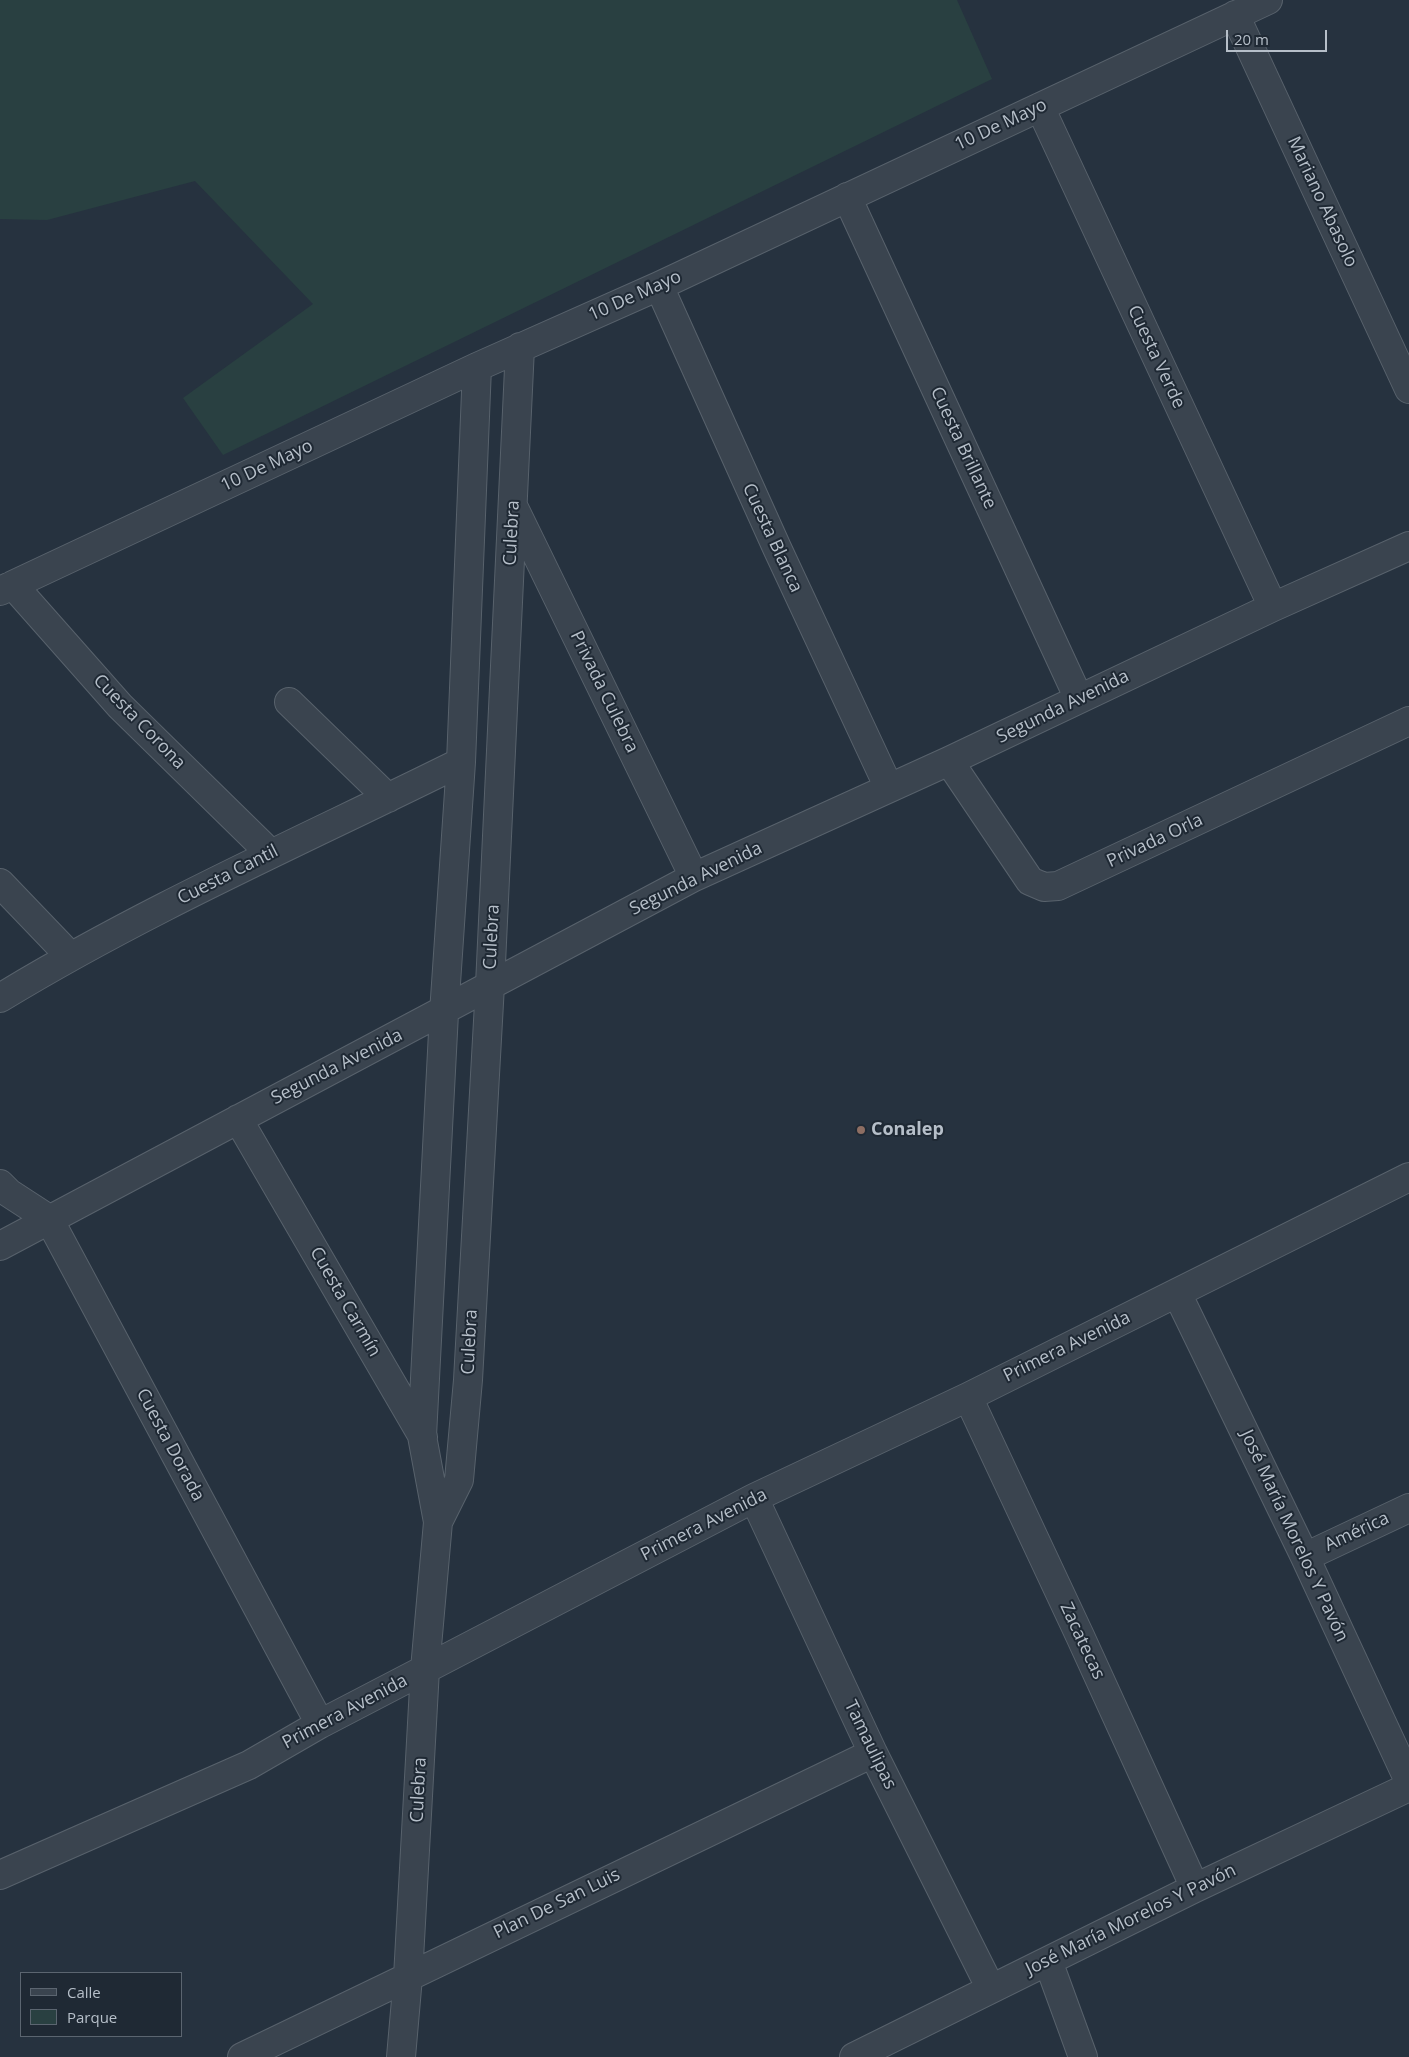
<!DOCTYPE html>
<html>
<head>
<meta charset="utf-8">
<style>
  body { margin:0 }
  #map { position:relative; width:1409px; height:2057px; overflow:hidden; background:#26323f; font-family:"Open Sans",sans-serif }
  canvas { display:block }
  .legend { position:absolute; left:20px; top:1972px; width:162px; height:65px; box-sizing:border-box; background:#1f2934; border:1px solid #5b6570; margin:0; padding:6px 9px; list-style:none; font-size:15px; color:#b6bfc9 }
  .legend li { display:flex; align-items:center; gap:10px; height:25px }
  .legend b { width:25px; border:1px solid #5b6570 }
  .scale { position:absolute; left:1226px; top:30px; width:101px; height:22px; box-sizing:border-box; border:2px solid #b6bfc9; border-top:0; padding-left:6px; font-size:15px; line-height:18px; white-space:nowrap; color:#b6bfc9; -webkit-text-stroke:4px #1f2934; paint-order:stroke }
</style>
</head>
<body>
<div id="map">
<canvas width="1409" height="2057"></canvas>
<ul class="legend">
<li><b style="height:6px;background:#3a444f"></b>Calle</li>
<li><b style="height:14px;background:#294041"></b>Parque</li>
</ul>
<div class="scale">20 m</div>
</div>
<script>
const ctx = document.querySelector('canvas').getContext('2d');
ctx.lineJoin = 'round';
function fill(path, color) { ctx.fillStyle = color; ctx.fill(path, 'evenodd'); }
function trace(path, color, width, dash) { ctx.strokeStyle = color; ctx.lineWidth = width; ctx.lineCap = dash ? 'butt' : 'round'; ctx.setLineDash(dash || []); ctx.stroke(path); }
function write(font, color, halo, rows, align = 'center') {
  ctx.font = font + ' "Open Sans",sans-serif'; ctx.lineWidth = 4; ctx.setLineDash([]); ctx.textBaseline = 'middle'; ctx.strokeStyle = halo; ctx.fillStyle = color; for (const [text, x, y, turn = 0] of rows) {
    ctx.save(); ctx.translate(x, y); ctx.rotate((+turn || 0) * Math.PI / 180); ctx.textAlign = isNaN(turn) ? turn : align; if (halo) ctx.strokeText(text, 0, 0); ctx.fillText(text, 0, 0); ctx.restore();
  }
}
fill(new Path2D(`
  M0 0H957L992 79 223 455 183 398 313 304 195 181 47 220 0 219Z`), '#294041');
const minor = new Path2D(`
  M1235 15 1409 389
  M1040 107 1273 607
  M847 197 1079 699
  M659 286 777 548 889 788
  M514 508 694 877
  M13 585 120 706 270 853
  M0 591 477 367 659 286 1268 0
  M289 702 388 798
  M949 761 1030 881 1044 887 1058 886 1409 721
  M0 883 70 956
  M0 998C148 908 306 839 461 762
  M238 1119 423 1437
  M0 1184 9 1193 49 1219 320 1724
  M0 1246 694 877 949 761 1273 607 1409 546
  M1177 1293 1305 1557 1409 1781
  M968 1397 1080 1636 1195 1888
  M754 1498 873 1753 991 1989
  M438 1522 459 1480 468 1380 490 985 520 347
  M1305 1557 1409 1508
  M0 1875 249 1765 320 1724 754 1498 968 1397 1409 1177
  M1048 1961 1083 2057
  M242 2057 873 1753
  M401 2057 408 1977 425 1669 438 1522 422 1436 444 1013 461 762 477 367
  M854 2057 1195 1888 1409 1787`);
trace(minor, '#58626c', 30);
trace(minor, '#3a444f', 28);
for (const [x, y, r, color] of [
  [861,1130,5,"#8d6e63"]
]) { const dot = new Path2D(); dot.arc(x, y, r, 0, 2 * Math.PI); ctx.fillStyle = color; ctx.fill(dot); trace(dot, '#1f2934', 2); }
write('18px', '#b6bfc9', '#1f2934', [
  ["10 De Mayo",1001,125,-25],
  ["Mariano Abasolo",1322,202,65],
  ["10 De Mayo",635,296,-24],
  ["Cuesta Verde",1156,357,65],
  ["Cuesta Brillante",963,448,65],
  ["10 De Mayo",267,466,-25],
  ["Culebra",512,533,-87],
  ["Cuesta Blanca",772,538,65],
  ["Privada Culebra",604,692,64],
  ["Segunda Avenida",1063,707,-26],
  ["Cuesta Corona",139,722,46],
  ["Privada Orla",1155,841,-25],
  ["Cuesta Cantil",228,875,-27],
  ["Segunda Avenida",696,879,-26],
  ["Culebra",492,937,-87],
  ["Segunda Avenida",337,1067,-27],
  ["Cuesta Carmín",345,1302,60],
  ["Culebra",470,1342,-87],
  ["Primera Avenida",1067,1347,-26],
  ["Cuesta Dorada",170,1445,62],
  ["Primera Avenida",704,1525,-27],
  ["América",1357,1532,-25],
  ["José María Morelos Y Pavón",1294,1536,65],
  ["Zacatecas",1082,1641,65],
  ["Primera Avenida",345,1712,-28],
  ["Tamaulipas",870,1745,64],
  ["Culebra",419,1790,-87],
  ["Plan De San Luis",557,1904,-26],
  ["José María Morelos Y Pavón",1131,1920,-26]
]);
write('bold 18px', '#b6bfc9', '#1f2934', [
  ["Conalep",871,1130]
], 'left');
</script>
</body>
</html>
